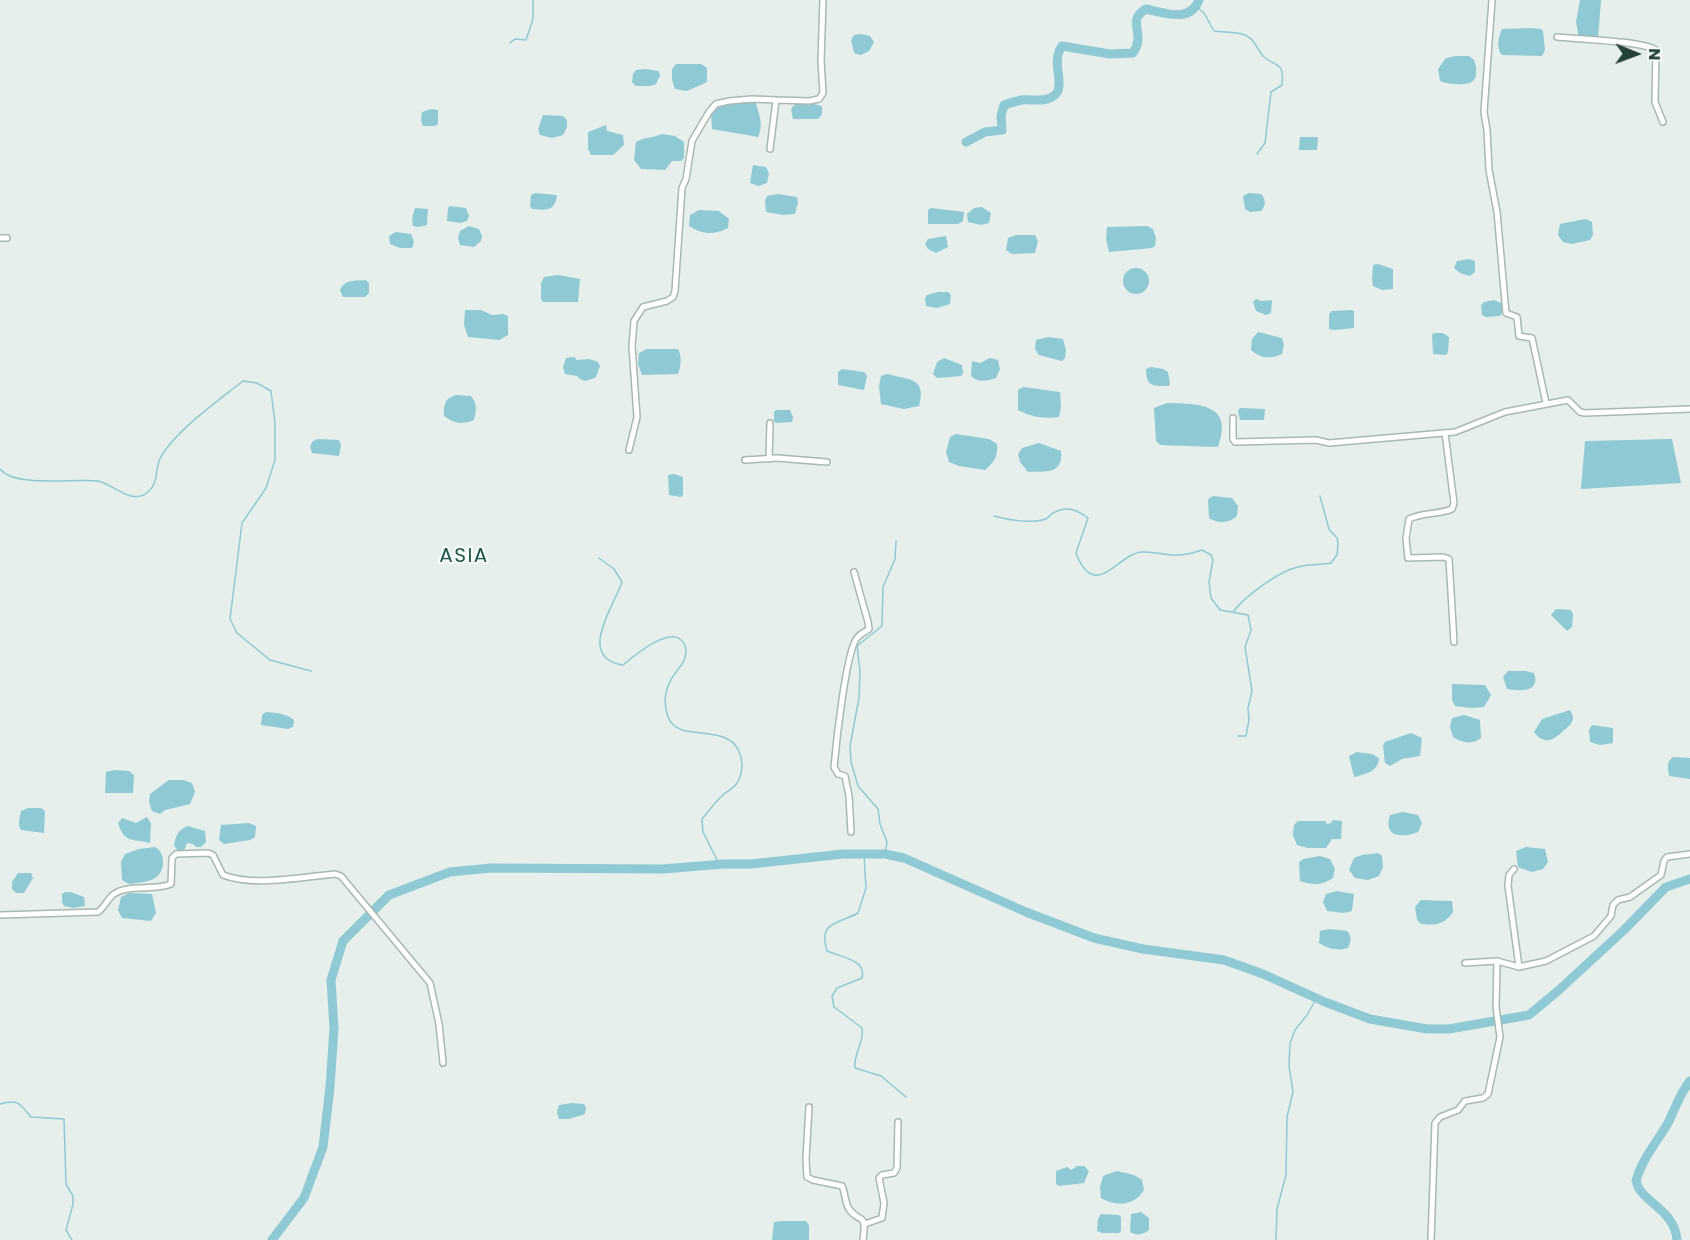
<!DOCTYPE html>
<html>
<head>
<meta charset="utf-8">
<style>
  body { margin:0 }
  #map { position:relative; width:1690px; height:1240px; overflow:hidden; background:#e6efeb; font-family:Poppins,sans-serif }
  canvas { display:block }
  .north { position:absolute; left:1606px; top:24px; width:60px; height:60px; -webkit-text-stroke:4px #f7fbf9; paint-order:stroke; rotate:91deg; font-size:16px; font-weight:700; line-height:24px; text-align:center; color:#24423a }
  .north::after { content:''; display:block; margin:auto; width:21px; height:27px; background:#24423a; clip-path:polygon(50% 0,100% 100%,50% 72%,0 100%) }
</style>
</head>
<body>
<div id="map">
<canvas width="1690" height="1240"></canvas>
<div class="north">N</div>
</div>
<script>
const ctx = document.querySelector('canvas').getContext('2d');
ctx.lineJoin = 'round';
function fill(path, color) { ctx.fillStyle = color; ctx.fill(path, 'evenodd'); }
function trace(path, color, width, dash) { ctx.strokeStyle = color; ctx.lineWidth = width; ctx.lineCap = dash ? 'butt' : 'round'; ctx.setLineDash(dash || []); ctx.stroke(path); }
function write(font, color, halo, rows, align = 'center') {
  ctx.font = font + ' Poppins,sans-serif'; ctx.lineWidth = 4.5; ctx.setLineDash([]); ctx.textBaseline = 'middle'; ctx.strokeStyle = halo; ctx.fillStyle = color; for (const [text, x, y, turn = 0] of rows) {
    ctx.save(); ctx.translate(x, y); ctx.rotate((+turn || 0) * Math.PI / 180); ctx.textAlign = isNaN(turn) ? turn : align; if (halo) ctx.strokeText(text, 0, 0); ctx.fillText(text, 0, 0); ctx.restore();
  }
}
fill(new Path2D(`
  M1580 0H1601L1598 39 1579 38 1576 22Z
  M1531 28 1541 29 1543 31 1545 50 1542 56 1502 55C1496 48 1498 38 1502 29Z
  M861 34 870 36 874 42 869 51 861 55 854 53 851 40 854 35Z
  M1456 56H1469L1474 60C1476 65 1478 74 1474 80 1468 87 1447 84 1440 81L1438 69 1446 58Z
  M676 64H701L707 68V82L687 91 675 89 672 80V69Z
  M646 69 659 71 660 76 656 84 650 86H636L632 82 633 74 636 70Z
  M747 99 756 103C759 115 764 125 758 137L712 129 711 114 717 108Z
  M806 102 822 106V114L818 119H793L791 109 796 103Z
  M431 109 438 110V124L435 126H423L421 120 422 112Z
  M543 115 563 116 567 120V127L563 135 552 138 540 135 538 129Z
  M606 125 607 131 623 135 624 145 613 155H591L588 149V132Z
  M662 134 675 136 684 142V158L681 161H672L665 170 641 169 634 160 636 142C645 137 653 138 662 134Z
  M1300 137H1318L1317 150H1299Z
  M753 165 766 167 769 173 767 183 759 186 750 183Z
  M535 193 557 195C555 212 546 210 532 209L530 206 531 195Z
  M1249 193 1261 194C1266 199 1266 206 1261 211L1250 212 1245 209 1243 196Z
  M778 194 797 197 798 202 795 214 783 215 766 212 765 201 767 196Z
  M450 206 466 208 469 216 467 221 460 223 447 221 448 208Z
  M982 207 991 213 989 223 981 225 968 222 967 214 974 208Z
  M415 208 428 209 427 225 418 227 413 226 412 218Z
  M931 208 964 212 963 221 958 224H928V210Z
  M699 210 719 211 729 219 728 228C714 235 702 235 689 226L690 215Z
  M1586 219 1592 222 1593 235 1590 240 1572 244 1563 242 1558 235 1560 224Z
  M469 226 479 229 482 236 481 241 474 247 460 245 458 238 460 231Z
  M1147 226 1153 229 1156 238 1155 246 1152 248 1109 252 1106 239 1107 227Z
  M396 232 411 234 414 242 412 248H400L390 244 389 236Z
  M1016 235H1035L1038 241 1035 253 1012 254 1006 250 1008 238Z
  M946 236 948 247 936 253 928 249 925 244 928 239Z
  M1469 259 1475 261V272L1470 276 1460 273 1454 268 1457 261Z
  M1378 264 1393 269V289L1382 290 1373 286 1372 279 1373 265Z
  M1123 281a13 13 0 1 1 26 0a13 13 0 1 1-26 0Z
  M558 275 580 279 578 302H543L541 299V283L544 277Z
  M366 280 369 283V293L365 297H343L340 290C345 279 355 281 366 280Z
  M938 292H948L951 295 950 304 937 308 926 306 925 299 927 295Z
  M1256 299 1261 301 1272 300 1271 313 1266 315 1256 311 1253 302Z
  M1494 300 1503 304V312L1500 316 1486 317 1482 315 1481 305 1484 302Z
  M465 310H481L492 315 503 314 508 316V335L499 340 468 337 464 325Z
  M1352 310 1354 311V328L1335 330 1329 329V314L1332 311Z
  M1258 332 1282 338 1284 345 1282 354C1270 359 1261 359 1251 350L1252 339Z
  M1434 333H1443L1449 337 1448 352 1446 355 1433 354 1432 335Z
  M1048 337 1063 339 1066 350 1065 358 1062 361 1039 355 1035 349 1036 340Z
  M647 349H678C682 356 681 367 678 374L642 375 638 364 639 353Z
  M575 357 576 360 589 359 598 362 600 366 596 377C588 381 583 383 577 376L565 374 563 367 566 358Z
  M944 358 962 365 963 373 961 376 937 378 933 374 937 362Z
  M990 358 998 360 1000 369 996 378C987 381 978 383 971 376L972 361 980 363Z
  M1151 367 1163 369 1168 372 1170 383 1169 386C1153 386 1146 387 1146 369Z
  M842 369 864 372 867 376 864 390 838 385V372Z
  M887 374C909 380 927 377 919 406L904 409 881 404 879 386 881 376Z
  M1023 387 1060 392 1061 407 1059 417C1044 419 1031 417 1018 410V390Z
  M456 395 471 396C478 404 476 411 474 420 462 425 454 424 444 416 444 404 444 399 456 395Z
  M1167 403C1199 404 1234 403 1218 447L1160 445 1156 441 1154 408Z
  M1240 408 1265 409 1264 420H1240L1238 411Z
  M776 410H790L793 417 792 422 776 423 774 421V412Z
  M956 434 989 439 997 444C998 457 994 462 985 470L959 466 949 462 946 452 950 437Z
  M318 439 339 440 341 445 339 456 312 453 310 446 313 441Z
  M1672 439 1681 483 1581 489 1585 441Z
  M1039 443 1061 451C1063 475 1046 471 1028 472L1020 462 1018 454 1022 448Z
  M674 474 683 477V495L681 497 669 495 668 475Z
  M1213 496 1232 498 1238 506 1237 516C1230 523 1218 524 1209 518L1208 499Z
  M1556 609 1571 610 1573 614 1572 627 1567 631 1551 615Z
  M1508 671H1526L1534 673C1541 693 1520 691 1507 689L1503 677Z
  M1452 684 1485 685 1491 695 1484 707 1472 708 1455 706 1452 700Z
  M1570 710C1572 713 1573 716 1573 719 1572 724 1567 728 1563 731 1553 741 1544 745 1534 732L1542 719Z
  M266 712C276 713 286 713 294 720L293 727 288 729 261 725 262 715Z
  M1464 715 1480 720 1481 738C1472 745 1462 743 1453 737L1450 727 1452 718Z
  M1592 725 1613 728V743L1600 745 1590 742 1589 730Z
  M1411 733 1422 738 1420 756 1402 759 1390 766 1385 763 1383 746 1385 742Z
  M1357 752 1372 754 1379 758C1378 772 1366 774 1354 777L1349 756Z
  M1673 757 1690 758V779L1669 776C1668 768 1666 762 1673 757Z
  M115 770 129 771 134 775 133 793H105L106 772Z
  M169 780H183L192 783 195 792 190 804 165 810 160 814 152 811 149 802 150 794Z
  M28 808H41L45 811 44 833 21 830C17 825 20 817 21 811Z
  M1403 812 1418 815 1422 823 1418 832C1402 838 1383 838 1390 815Z
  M147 817 151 823 150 843C131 838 125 844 118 823L122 818 136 823Z
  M1333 820 1342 821 1341 839H1332L1326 848H1308L1297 845 1293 835 1294 825 1298 821H1325L1327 824 1331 823Z
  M249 823 256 826 255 837 250 840 224 844 219 840 221 825Z
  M188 826 205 831 206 842 201 847H196L193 844 187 843 184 851H178L174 845C176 835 178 830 188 826Z
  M155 847C161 851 163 855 163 863 162 882 144 882 129 884L122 880 121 862 125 854 139 849Z
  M1526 847 1545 849 1548 862 1543 869 1532 872 1518 867 1516 851Z
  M1378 853 1382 856 1383 867 1379 876 1368 880 1355 878 1349 870 1354 858 1362 855Z
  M1320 856 1330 859 1335 869 1333 878C1321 886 1313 885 1300 881L1299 862 1303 859Z
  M18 873H31L33 878 24 893H16L12 889V882Z
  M1337 891 1354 894 1352 911 1344 913 1327 911 1323 902 1326 894Z
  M65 892H71L84 897 85 906 73 908 64 906 62 902V894Z
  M129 893 152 894 156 913 151 921 122 918 118 910 121 897Z
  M1421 900 1452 901 1453 912C1444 925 1435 925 1421 924L1417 920 1415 907Z
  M1329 929 1347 931C1352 937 1351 941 1348 948 1338 951 1328 949 1319 943L1320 931Z
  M572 1103 584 1104 586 1108 585 1114 569 1119H559L557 1112 559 1105Z
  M1077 1166H1084L1089 1171 1084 1183 1059 1186 1056 1184V1171L1067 1167 1071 1170Z
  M1117 1171 1134 1175 1142 1180 1144 1190C1134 1206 1117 1207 1101 1198L1100 1187 1103 1176Z
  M1141 1212 1149 1218V1230C1142 1235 1137 1236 1130 1232L1131 1214Z
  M1101 1214 1119 1215 1121 1217V1231L1119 1233H1102L1097 1231 1098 1219Z
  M783 1221H806L809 1225V1240H772L774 1222Z`), '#8ec9d4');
trace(new Path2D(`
  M1196 6 1204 13 1214 31C1228 33 1243 30 1253 41 1257 46 1260 53 1264 57 1278 68 1284 62 1282 85L1271 92 1265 143 1257 154
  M510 43 515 39 526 40 533 19V0
  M0 469C16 488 74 478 98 481 113 484 132 506 148 492 160 482 154 466 162 455 179 428 218 401 243 381L257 383 271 391 275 423V460L266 488 242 523 230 619 237 633 270 660 311 671
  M994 516C1008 520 1031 524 1046 519 1049 517 1051 514 1053 513 1067 505 1077 510 1088 518L1076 553C1095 603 1118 553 1142 552 1154 551 1167 556 1179 555 1187 555 1195 552 1202 550L1211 555 1213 560 1209 582 1211 598 1220 610 1248 615 1251 630 1245 647 1252 691 1248 708 1249 720 1246 736H1238
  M599 558 614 569 622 582C614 606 576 658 623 665 634 656 668 627 681 640 686 644 687 651 685 657 684 663 679 668 676 672 665 686 662 703 669 719 680 744 732 720 741 757 743 767 742 775 737 783 734 788 727 791 723 795 715 802 709 811 702 819L703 832 719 864
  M1233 612C1244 597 1279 571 1298 567 1309 564 1320 565 1331 563L1337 555 1338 543 1337 538 1329 529 1320 496
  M864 854 866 888 858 913C838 924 818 921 827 951 841 957 867 960 862 978L837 988 832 996 834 1007 862 1028C865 1042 853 1053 855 1068L881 1076 906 1097
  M885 854 887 842 880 824 878 809 858 786 851 762 850 746 859 698 860 671 857 646 882 626 883 587 895 559 896 541
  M0 1104C18 1099 20 1103 31 1117L64 1119 66 1184 73 1196V1204L66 1230 72 1240
  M1276 1240 1277 1209 1286 1175 1287 1117 1293 1092 1289 1066 1290 1043 1295 1030 1307 1015 1316 999`), '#8ec9d4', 1.5);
trace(new Path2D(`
  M966 142 985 132 1002 130 1001 116 1004 105C1010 103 1016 101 1022 100 1032 99 1046 103 1055 95 1066 85 1050 62 1062 46L1110 54 1133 53C1147 33 1125 21 1146 9 1165 13 1190 23 1199 0
  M272 1240 304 1198 323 1147 330 1087 334 1028 331 980 343 941 389 895 450 872 491 868 663 869 724 864H751L843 854H885L904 858 1026 912 1094 938 1143 949 1224 960 1263 974 1325 1002 1370 1019 1427 1029H1449L1529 1015 1559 990 1623 931 1666 887 1690 879
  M1677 1240C1675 1209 1640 1202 1636 1181 1642 1159 1657 1142 1668 1123 1675 1109 1680 1093 1690 1081`), '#8ec9d4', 9);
const minor = new Path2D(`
  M1492 0 1484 112 1487 130 1489 170 1497 212 1506 313 1517 317 1519 336 1532 338 1546 403
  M1557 37C1577 39 1644 41 1656 50L1655 102 1663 122
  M770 149 776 100 809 101 819 99 823 93 821 61 823 0
  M0 238H7
  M1233 418V439L1235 442 1316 440 1329 443 1455 432 1505 412 1568 400 1580 412 1585 413 1690 409
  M1445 433 1454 503 1452 509C1438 515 1423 512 1409 519L1406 538 1408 558 1443 557 1449 559 1454 642
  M629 450 637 417 632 346 634 321 643 307 667 301 673 297 675 291 682 188 686 179 692 141 709 112 716 104 729 101 752 99 776 100
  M769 459 770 423
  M745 460 777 458 827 462
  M851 832 849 796 845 776 838 774 834 767C836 745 846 651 857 638 860 634 865 632 869 629L868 622 854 572
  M1514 869 1509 875 1508 886 1519 967
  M0 915 98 912C105 907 108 898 114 894 128 884 155 891 171 884L172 858 176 854 208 853 213 855 223 875C254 887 301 877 335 874L341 876 430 983 439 1024 443 1063
  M1465 963 1497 961 1519 967 1546 961 1594 936 1611 916 1613 905 1618 900 1630 897 1661 875 1664 861 1667 857 1690 854
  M809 1107 806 1159 807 1177 813 1180 842 1186C845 1192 845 1203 849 1209 860 1225 867 1210 863 1240
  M865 1224 882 1218 884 1203 879 1178 882 1175 894 1173 897 1168 898 1122
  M1431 1240 1435 1123 1440 1117 1458 1110 1465 1101 1483 1098 1488 1094 1500 1037 1496 1007 1497 961`);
trace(minor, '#a8b8b2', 8);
trace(minor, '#fff', 5);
ctx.letterSpacing = '1.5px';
write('20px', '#1f5548', '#f7fbf9', [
  ["ASIA",464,557]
]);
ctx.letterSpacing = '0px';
</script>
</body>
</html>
